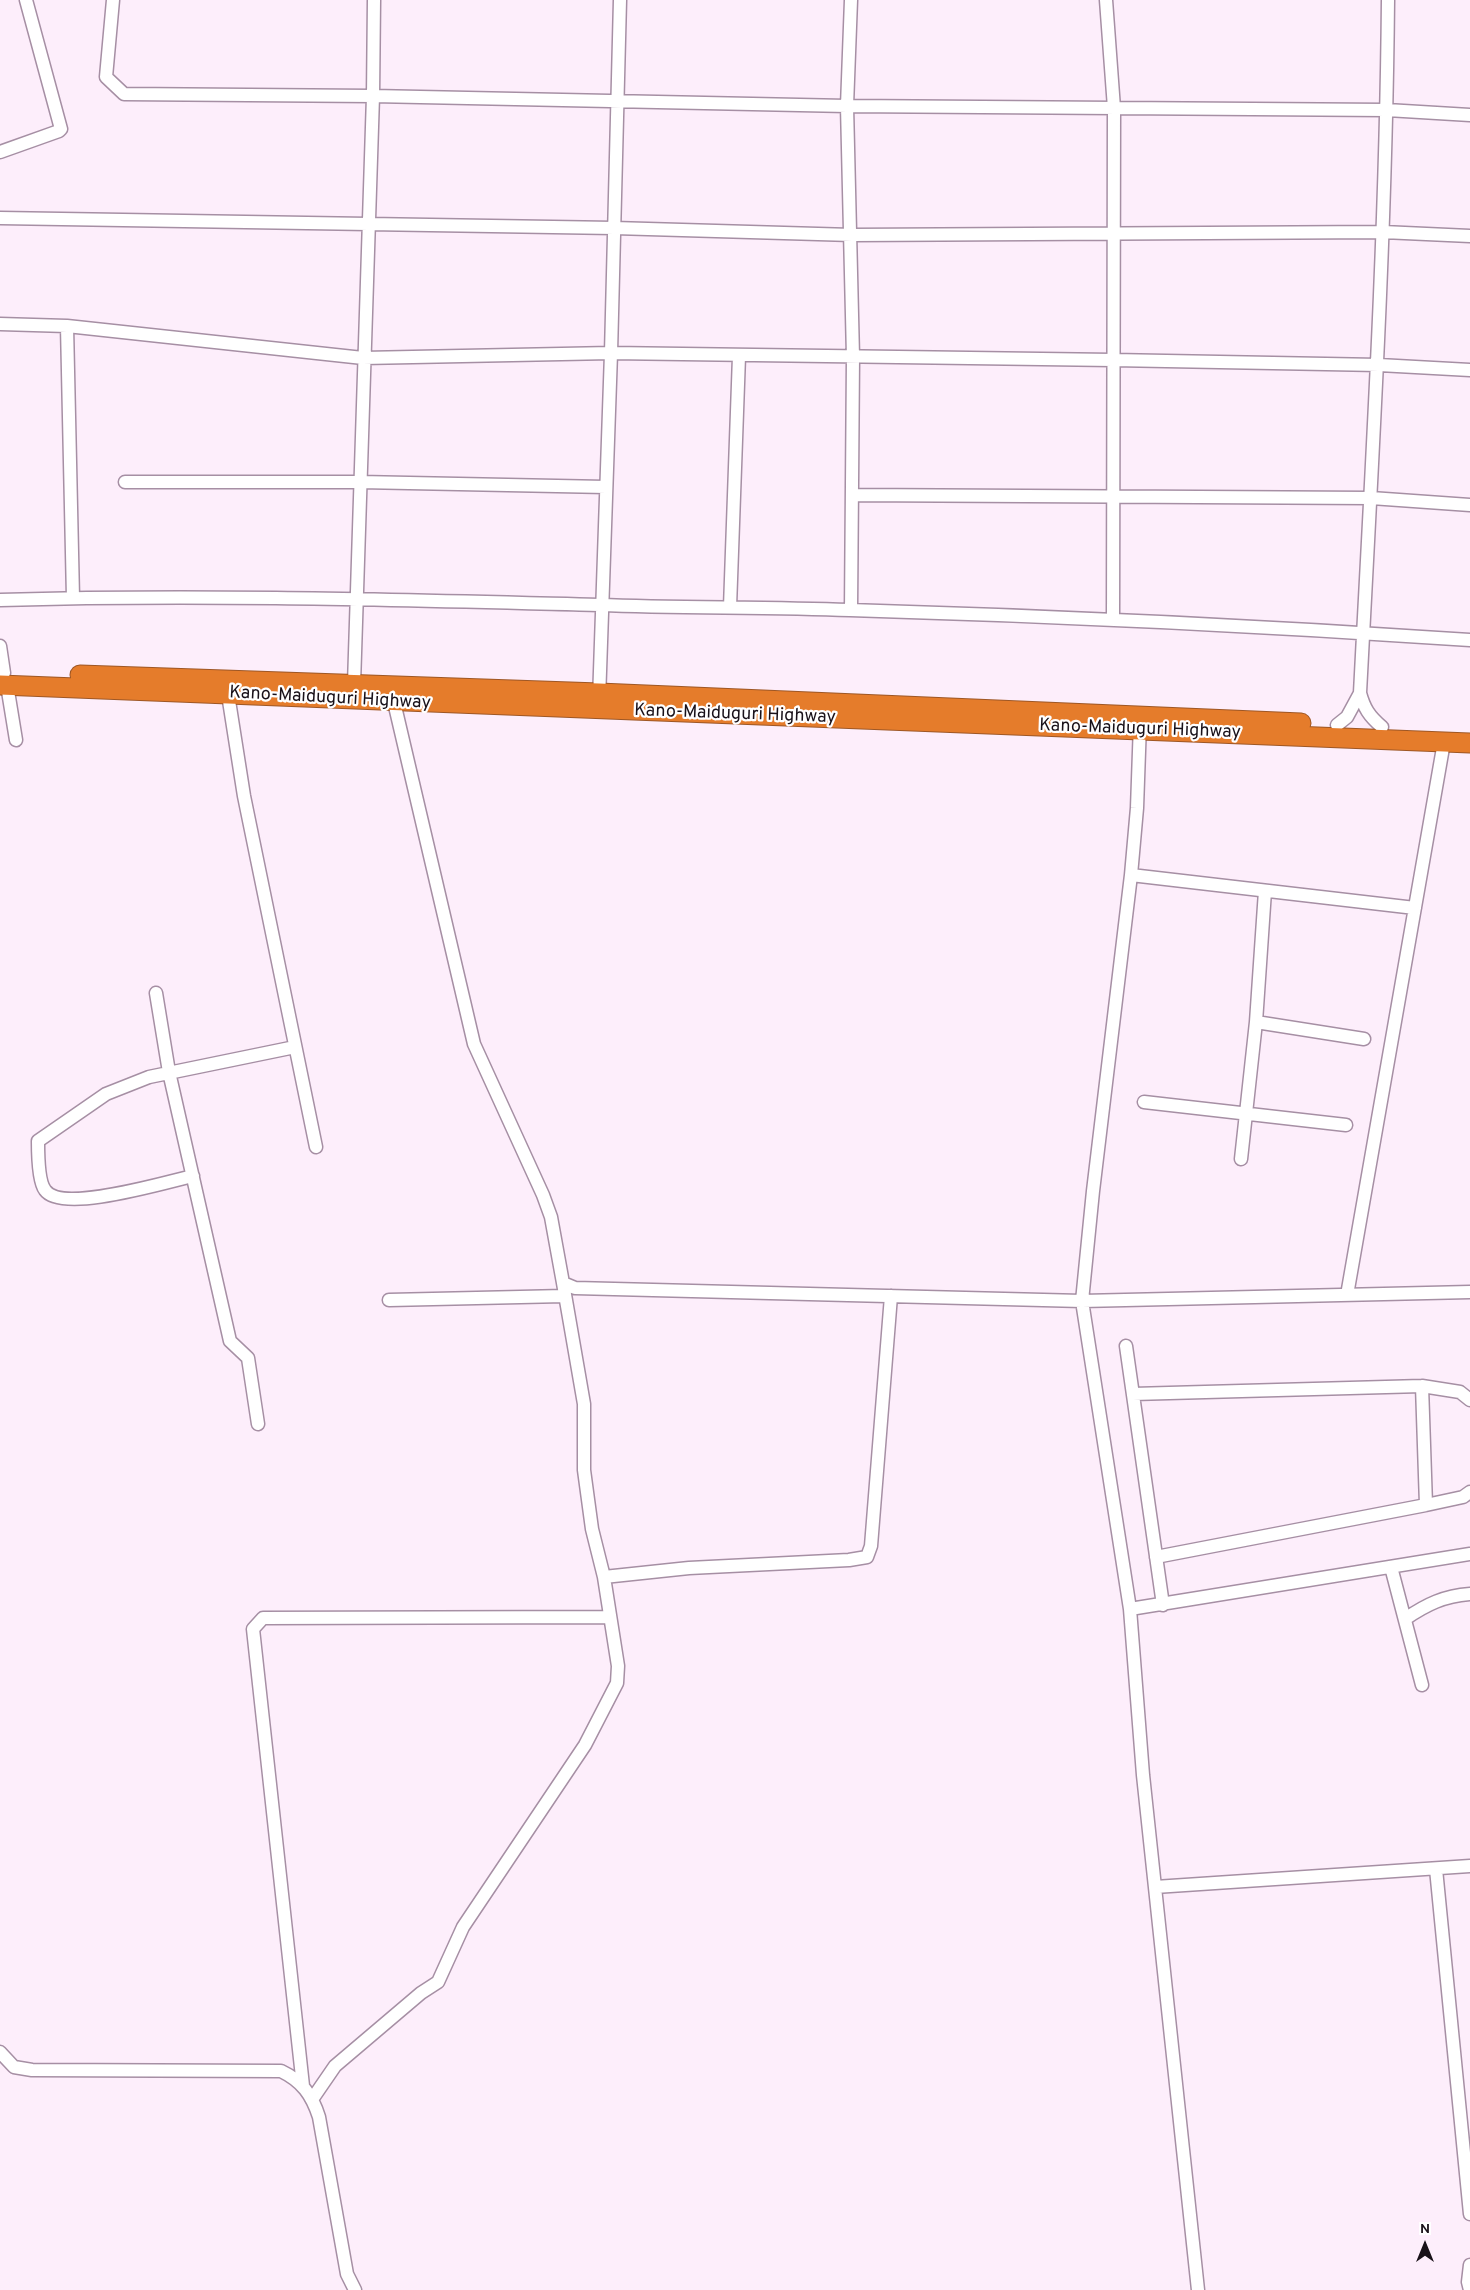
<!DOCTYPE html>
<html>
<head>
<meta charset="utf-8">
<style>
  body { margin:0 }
  #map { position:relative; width:1470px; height:2290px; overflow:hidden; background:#fdeefb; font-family:Overpass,sans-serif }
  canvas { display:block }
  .north { position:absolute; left:1400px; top:2220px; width:50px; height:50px; -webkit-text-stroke:4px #fff; paint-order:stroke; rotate:0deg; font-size:14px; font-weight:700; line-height:20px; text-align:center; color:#191119 }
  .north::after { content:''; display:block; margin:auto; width:18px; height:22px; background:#191119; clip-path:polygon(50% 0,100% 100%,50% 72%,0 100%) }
</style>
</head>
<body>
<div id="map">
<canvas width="1470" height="2290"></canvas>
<div class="north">N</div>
</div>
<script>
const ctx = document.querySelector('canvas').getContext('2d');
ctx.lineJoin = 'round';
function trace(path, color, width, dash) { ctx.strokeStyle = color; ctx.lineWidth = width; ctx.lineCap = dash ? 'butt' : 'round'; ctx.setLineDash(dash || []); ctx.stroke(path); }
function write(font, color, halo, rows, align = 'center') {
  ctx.font = font + ' Overpass,sans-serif'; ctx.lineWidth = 4.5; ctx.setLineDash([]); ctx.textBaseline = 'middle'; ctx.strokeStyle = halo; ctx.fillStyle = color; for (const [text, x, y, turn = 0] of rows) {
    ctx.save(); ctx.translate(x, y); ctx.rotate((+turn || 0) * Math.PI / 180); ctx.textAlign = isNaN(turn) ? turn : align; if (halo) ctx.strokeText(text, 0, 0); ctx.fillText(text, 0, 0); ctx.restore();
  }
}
const minor = new Path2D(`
  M113 0 106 77 124 94 373 96 847 106 1387 110 1470 115
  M1106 0 1114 108 1113 620
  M0 152 59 131 61 129 26 0
  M0 218 614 228 852 235 1383 232 1470 236
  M0 324 67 326 363 358 611 353 1113 360 1379 365 1470 370
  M67 326 73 598
  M125 482H360L606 487
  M853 495 1371 498 1470 505
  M0 600C200 594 399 600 599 605 682 608 766 607 850 610 1057 616 1264 626 1470 640
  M730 607 739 356
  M851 610 853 357 847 106 851 0
  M0 646 4 673
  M354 684 373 96 374 0
  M7 685 16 740
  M227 688 244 796 316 1147
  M599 700 611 353 620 0
  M394 702 474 1044 543 1195 551 1217 563 1283 575 1288 1082 1301 1470 1292
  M1140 723 1137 808 1131 875 1093 1191 1082 1301 1130 1609 1143 1775 1198 2290
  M1337 725 1347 717 1360 693
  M1382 727C1369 716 1364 708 1360 693 1372 462 1386 231 1388 0
  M1131 875 1415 908
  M156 993 169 1072 230 1341 248 1358 258 1424
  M1256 1022 1364 1039
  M1144 1102 1346 1125
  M1241 1159 1256 1022 1265 891
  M193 1176C166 1182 61 1214 45 1190 38 1181 38 1152 38 1141L106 1094 149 1077 295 1047
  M1347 1295 1444 742
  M389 1300 564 1296
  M1126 1346 1163 1605
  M1422 1386 1426 1505
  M1133 1394 1422 1386 1460 1392 1470 1400
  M1156 1557 1426 1505 1463 1497 1470 1492
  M1391 1567 1422 1685
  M604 1577 689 1568 849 1560 867 1557 871 1546 891 1296
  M1130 1609 1470 1554
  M1405 1619C1427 1604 1444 1596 1470 1594
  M1436 1869 1470 2214
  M1155 1887 1470 1866
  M0 2052 14 2067 32 2070 281 2071C302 2081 312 2095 319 2117L347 2274 355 2290
  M303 2086 253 1629 263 1618 610 1617
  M313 2098 335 2066 421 1993 438 1982 463 1927 585 1745 617 1683 618 1666 604 1577 592 1529 584 1470V1404L563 1283
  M1470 2290 1468 2282 1470 2265`);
const highway = new Path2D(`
  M80 675 599 693 1301 723
  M0 685 1470 743`);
trace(minor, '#a68fa4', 15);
trace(highway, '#9e5725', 21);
trace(minor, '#fff', 12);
trace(highway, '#e57c2b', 19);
write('18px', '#191119', '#fff', [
  ["Kano-Maiduguri Highway",330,699,3],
  ["Kano-Maiduguri Highway",735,715,2],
  ["Kano-Maiduguri Highway",1140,730,2]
]);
</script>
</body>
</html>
